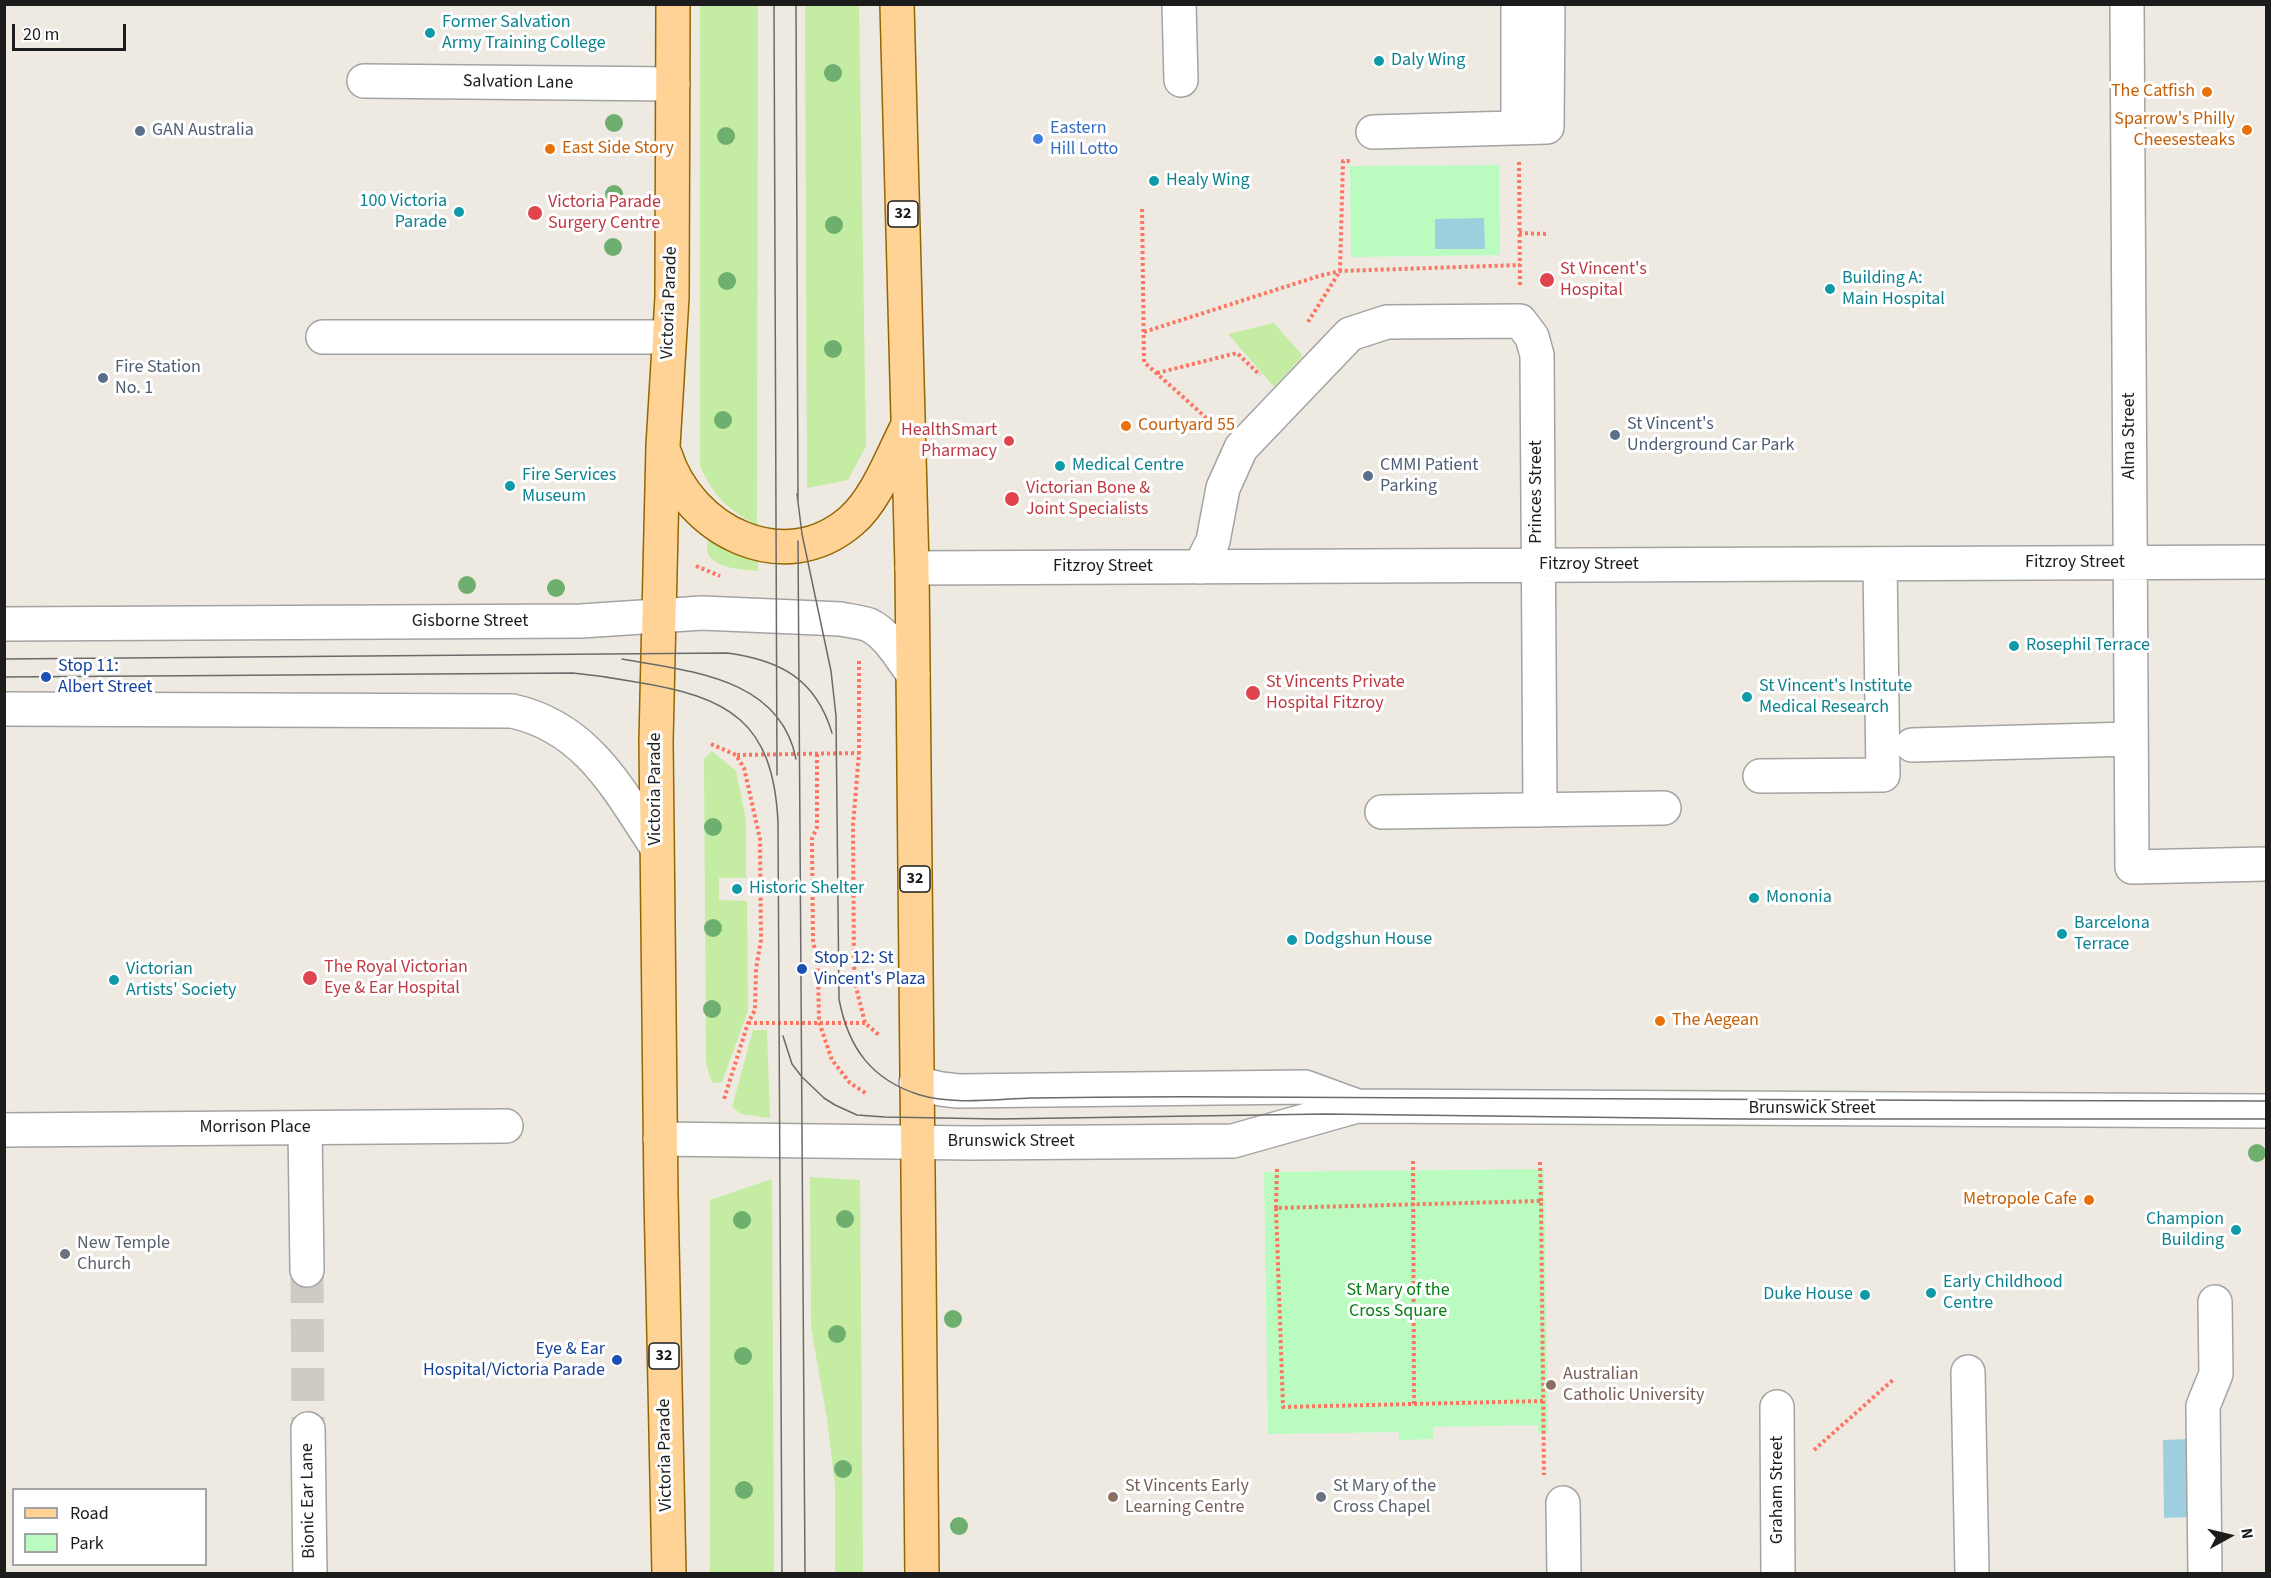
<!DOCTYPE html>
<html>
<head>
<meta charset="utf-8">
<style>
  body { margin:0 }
  #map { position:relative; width:2271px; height:1578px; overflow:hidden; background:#eeeae1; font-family:"Source Sans 3",sans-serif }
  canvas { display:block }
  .frame { position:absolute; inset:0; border:6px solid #1c1c1c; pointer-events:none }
  .legend { position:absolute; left:12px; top:1488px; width:195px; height:78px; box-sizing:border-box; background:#fff; border:2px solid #a4a4a4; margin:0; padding:8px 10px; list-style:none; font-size:18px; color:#1c1c1c }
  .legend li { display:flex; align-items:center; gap:12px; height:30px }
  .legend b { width:30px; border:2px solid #a4a4a4 }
  .north { position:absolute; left:2199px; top:1506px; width:60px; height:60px; -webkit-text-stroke:4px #fff; paint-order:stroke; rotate:82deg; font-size:16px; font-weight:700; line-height:24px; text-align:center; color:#1c1c1c }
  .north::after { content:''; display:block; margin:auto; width:21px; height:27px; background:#1c1c1c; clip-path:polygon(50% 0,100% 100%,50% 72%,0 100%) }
  .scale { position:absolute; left:12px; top:24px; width:114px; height:27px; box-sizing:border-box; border:3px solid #1c1c1c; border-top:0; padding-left:8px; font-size:18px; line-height:21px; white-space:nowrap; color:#1c1c1c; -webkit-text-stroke:4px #fff; paint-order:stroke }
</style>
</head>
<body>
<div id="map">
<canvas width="2271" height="1578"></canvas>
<div class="frame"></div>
<ul class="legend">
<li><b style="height:8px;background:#ffd395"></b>Road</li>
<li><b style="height:16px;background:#bafcc0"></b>Park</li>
</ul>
<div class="north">N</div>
<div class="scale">20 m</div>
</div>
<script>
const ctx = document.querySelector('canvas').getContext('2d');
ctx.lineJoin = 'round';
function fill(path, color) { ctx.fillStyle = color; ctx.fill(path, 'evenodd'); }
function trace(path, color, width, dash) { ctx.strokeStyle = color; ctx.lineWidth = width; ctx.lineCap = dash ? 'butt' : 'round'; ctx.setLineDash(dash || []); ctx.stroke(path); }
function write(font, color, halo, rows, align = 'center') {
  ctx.font = font + ' "Source Sans 3",sans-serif'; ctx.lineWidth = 6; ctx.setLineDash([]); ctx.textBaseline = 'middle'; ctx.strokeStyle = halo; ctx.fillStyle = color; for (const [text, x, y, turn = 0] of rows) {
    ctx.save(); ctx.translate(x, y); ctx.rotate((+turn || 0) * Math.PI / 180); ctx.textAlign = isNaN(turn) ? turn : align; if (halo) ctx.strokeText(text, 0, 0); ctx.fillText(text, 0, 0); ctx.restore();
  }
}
fill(new Path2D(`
  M700 5H758L757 525C726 508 715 498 700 466Z
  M805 5H859L866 446 848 480 807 488Z
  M1274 323 1303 356 1274 387 1228 334Z
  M714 538 735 552 758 559V571C740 570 700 567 708 541Z
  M712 751 736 771 746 820V878H719V900L747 901 748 1011 722 1082 712 1083 706 1064 704 759Z
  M753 1030H767L770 1118 741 1114 732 1107Z
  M810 1177 860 1180 863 1573H835V1486L827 1419 811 1327Z
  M772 1179 774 1573H710V1200Z`), '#c5eca3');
fill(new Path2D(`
  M1499 165 1500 255 1351 257 1350 166Z
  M1544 1169 1548 1433H1538V1425L1433 1427V1439L1399 1440V1432L1268 1434 1264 1172Z`), '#bafcc0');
fill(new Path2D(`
  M1484 218 1485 249H1435V219Z
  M2187 1439 2189 1517 2164 1518 2163 1440Z`), '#9ecfdf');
trace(new Path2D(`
  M307 1270 308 1429`), '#cecbc3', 33, [33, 16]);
const minor = new Path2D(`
  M1179 4 1181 80
  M1518 4V128
  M2127 4 2132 867 2266 864
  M364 81 673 84
  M1373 132 1547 127 1548 4
  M323 337H669
  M1200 567 1213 541 1223 488 1241 448 1350 334 1387 322 1520 321 1532 337 1537 355 1540 810
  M912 568 2266 562
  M4 624 581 621 702 613 841 619C850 621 860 622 869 625 888 634 901 658 913 674
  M4 709 512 711C586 727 617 787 656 846
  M1912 745 2131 739
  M1760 776 1883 775 1880 564
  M1382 812 1664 808
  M916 1083 941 1089 958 1091 1305 1087 1357 1106
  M305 1128 307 1270
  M4 1130 506 1126
  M660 1139 971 1143 1233 1141 1357 1106 2266 1111
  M1968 1372 1972 1574
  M1777 1407 1778 1574
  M308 1429 310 1574
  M1563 1503 1564 1574
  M2205 1574 2203 1406 2216 1374 2215 1302`);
const major = new Path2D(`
  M897 4 912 568 922 1574
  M665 454C689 531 784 579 851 521 876 500 892 456 907 427
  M669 1574 661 1195 656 741 663 446 672 297 673 4`);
trace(minor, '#a3a3a3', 36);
trace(major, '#946600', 36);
trace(new Path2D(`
  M1519 162 1520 287
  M1142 209 1144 362 1213 424
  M1519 233 1547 234
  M1308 322 1340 271 1343 161H1351
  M1144 332 1319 276 1340 271 1520 265
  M1157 373 1237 353 1260 375
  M696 566 720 576
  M859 661V753L853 825 854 966 856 987 865 1023 880 1036
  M711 744 736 755 744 768 760 839 761 940 756 969 755 1010 748 1023 724 1099
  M817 754V827L812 839 813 940 818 968 819 1022 832 1060 850 1083 867 1094
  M737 755 859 753
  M748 1023H865
  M1413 1161 1414 1404
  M1540 1162 1541 1201
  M1276 1208 1277 1167
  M1543 1401 1283 1407 1276 1208 1541 1201 1544 1475
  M1814 1450 1894 1379`), '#ff7461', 4, [3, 3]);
trace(minor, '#fff', 33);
trace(major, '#ffd395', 33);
trace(new Path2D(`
  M774 4 777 775
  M796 4 798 502
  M797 494 802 534 831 671 836 716 839 999C848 1047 871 1080 920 1095 954 1105 996 1099 1031 1098 1101 1097 1170 1096 1240 1097 1582 1101 1924 1100 2266 1101
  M798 541 805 1574
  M4 659 727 653C780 660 816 679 832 733
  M622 659C688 671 780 677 796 759
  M4 677 573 673C594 675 615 678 636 682 729 697 773 721 778 822L782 1574
  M783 1036 792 1064 802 1077 824 1098 835 1105 857 1115 885 1117 998 1119 1325 1114 1738 1119H2266`), '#6a6a6a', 1.5);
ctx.fillStyle = '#6eaf6f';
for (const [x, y] of [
  [833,73],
  [614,123],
  [726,136],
  [614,194],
  [834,225],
  [613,247],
  [727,281],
  [833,349],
  [723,420],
  [467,585],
  [556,588],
  [713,827],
  [713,928],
  [712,1009],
  [2257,1153],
  [845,1219],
  [742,1220],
  [953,1319],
  [837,1334],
  [743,1356],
  [843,1469],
  [744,1490],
  [959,1526]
]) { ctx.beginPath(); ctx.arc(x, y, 9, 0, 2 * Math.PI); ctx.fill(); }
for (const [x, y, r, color] of [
  [430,33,6,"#0f9aa8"],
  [1379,61,6,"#0f9aa8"],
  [2207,92,6,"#e8710a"],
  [2247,130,6,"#e8710a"],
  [140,131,6,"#5c6f8a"],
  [1038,139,6,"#3f7fe0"],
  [550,149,6,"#e8710a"],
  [1154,181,6,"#0f9aa8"],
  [459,212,6,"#0f9aa8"],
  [535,213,8,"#e0444e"],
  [1547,280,8,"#e0444e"],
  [1830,289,6,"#0f9aa8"],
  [103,378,6,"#5c6f8a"],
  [1126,426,6,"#e8710a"],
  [1615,435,6,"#5c6f8a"],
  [1009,441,6,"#e0444e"],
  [1060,466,6,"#0f9aa8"],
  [1368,476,6,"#5c6f8a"],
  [510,486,6,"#0f9aa8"],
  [1012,499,8,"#e0444e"],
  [2014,646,6,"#0f9aa8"],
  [46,677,6,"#1a4fb4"],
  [1253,693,8,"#e0444e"],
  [1747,697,6,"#0f9aa8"],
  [737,889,6,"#0f9aa8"],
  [1754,898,6,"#0f9aa8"],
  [2062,934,6,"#0f9aa8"],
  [1292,940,6,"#0f9aa8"],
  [802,969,6,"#1a4fb4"],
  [310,978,8,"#e0444e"],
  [114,980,6,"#0f9aa8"],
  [1660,1021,6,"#e8710a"],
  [2089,1200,6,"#e8710a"],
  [2236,1230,6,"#0f9aa8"],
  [65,1254,6,"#6b7280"],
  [1931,1293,6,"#0f9aa8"],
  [1865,1295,6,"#0f9aa8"],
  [617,1360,6,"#1a4fb4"],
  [1551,1385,6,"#8d6e63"],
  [1113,1497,6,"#8d6e63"],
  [1321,1497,6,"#6b7280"]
]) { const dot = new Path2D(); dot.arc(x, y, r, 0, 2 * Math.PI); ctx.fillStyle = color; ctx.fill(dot); trace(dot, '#fff', 2); }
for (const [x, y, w] of [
  [903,214,30],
  [915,879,30],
  [664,1356,30]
]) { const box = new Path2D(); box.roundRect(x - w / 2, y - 13, w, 26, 4.5); ctx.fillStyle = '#fff'; ctx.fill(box); trace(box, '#1c1c1c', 1.5); }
write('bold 16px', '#1c1c1c', null, [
  ["32",903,214],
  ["32",915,879],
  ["32",664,1356]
]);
write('18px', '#0d838f', '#fff', [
  ["Former Salvation",442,23],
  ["Army Training College",442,44],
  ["Daly Wing",1391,61],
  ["Healy Wing",1166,181],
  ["100 Victoria",447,202,"right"],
  ["Parade",447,223,"right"],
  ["Building A:",1842,279],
  ["Main Hospital",1842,300],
  ["Medical Centre",1072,466],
  ["Fire Services",522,476],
  ["Museum",522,497],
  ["Rosephil Terrace",2026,646],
  ["St Vincent's Institute",1759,687],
  ["Medical Research",1759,708],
  ["Historic Shelter",749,889],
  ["Mononia",1766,898],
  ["Barcelona",2074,924],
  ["Terrace",2074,945],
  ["Dodgshun House",1304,940],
  ["Victorian",126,970],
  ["Artists' Society",126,991],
  ["Champion",2224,1220,"right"],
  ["Building",2224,1241,"right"],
  ["Early Childhood",1943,1283],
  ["Centre",1943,1304],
  ["Duke House",1853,1295,"right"]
], 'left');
write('18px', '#1c1c1c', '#fff', [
  ["Salvation Lane",518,83,1],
  ["Victoria Parade",670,303,-88],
  ["Alma Street",2130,436,-90],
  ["Princes Street",1537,492,-90],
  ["Fitzroy Street",2075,563],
  ["Fitzroy Street",1589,565],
  ["Fitzroy Street",1103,567],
  ["Gisborne Street",470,622],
  ["Victoria Parade",656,789,-90],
  ["Brunswick Street",1812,1109],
  ["Morrison Place",255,1128],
  ["Brunswick Street",1011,1142],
  ["Victoria Parade",666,1455,-91],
  ["Graham Street",1778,1490,-90],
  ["Bionic Ear Lane",309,1501,-91]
]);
write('18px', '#c56008', '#fff', [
  ["The Catfish",2195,92],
  ["Sparrow's Philly",2235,120],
  ["Cheesesteaks",2235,141],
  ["East Side Story",562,149,"left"],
  ["Courtyard 55",1138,426,"left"],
  ["The Aegean",1672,1021,"left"],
  ["Metropole Cafe",2077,1200]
], 'right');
write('18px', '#366cbe', '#fff', [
  ["Eastern",1050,129],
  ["Hill Lotto",1050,150]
], 'left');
write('18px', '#4e5e75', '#fff', [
  ["GAN Australia",152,131],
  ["Fire Station",115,368],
  ["No. 1",115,389],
  ["St Vincent's",1627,425],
  ["Underground Car Park",1627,446],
  ["CMMI Patient",1380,466],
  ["Parking",1380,487]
], 'left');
write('18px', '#be3a42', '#fff', [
  ["Victoria Parade",548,203],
  ["Surgery Centre",548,224],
  ["St Vincent's",1560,270],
  ["Hospital",1560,291],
  ["HealthSmart",997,431,"right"],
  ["Pharmacy",997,452,"right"],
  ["Victorian Bone &",1026,489],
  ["Joint Specialists",1026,510],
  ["St Vincents Private",1266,683],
  ["Hospital Fitzroy",1266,704],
  ["The Royal Victorian",324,968],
  ["Eye & Ear Hospital",324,989]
], 'left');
write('18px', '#164399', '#fff', [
  ["Stop 11:",58,667],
  ["Albert Street",58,688],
  ["Stop 12: St",814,959],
  ["Vincent's Plaza",814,980],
  ["Eye & Ear",605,1350,"right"],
  ["Hospital/Victoria Parade",605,1371,"right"]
], 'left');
write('18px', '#5b616d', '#fff', [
  ["New Temple",77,1244],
  ["Church",77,1265],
  ["St Mary of the",1333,1487],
  ["Cross Chapel",1333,1508]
], 'left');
write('18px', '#057f12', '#fff', [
  ["St Mary of the",1398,1291],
  ["Cross Square",1398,1312]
]);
write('18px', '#785e54', '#fff', [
  ["Australian",1563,1375],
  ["Catholic University",1563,1396],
  ["St Vincents Early",1125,1487],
  ["Learning Centre",1125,1508]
], 'left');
</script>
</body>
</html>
